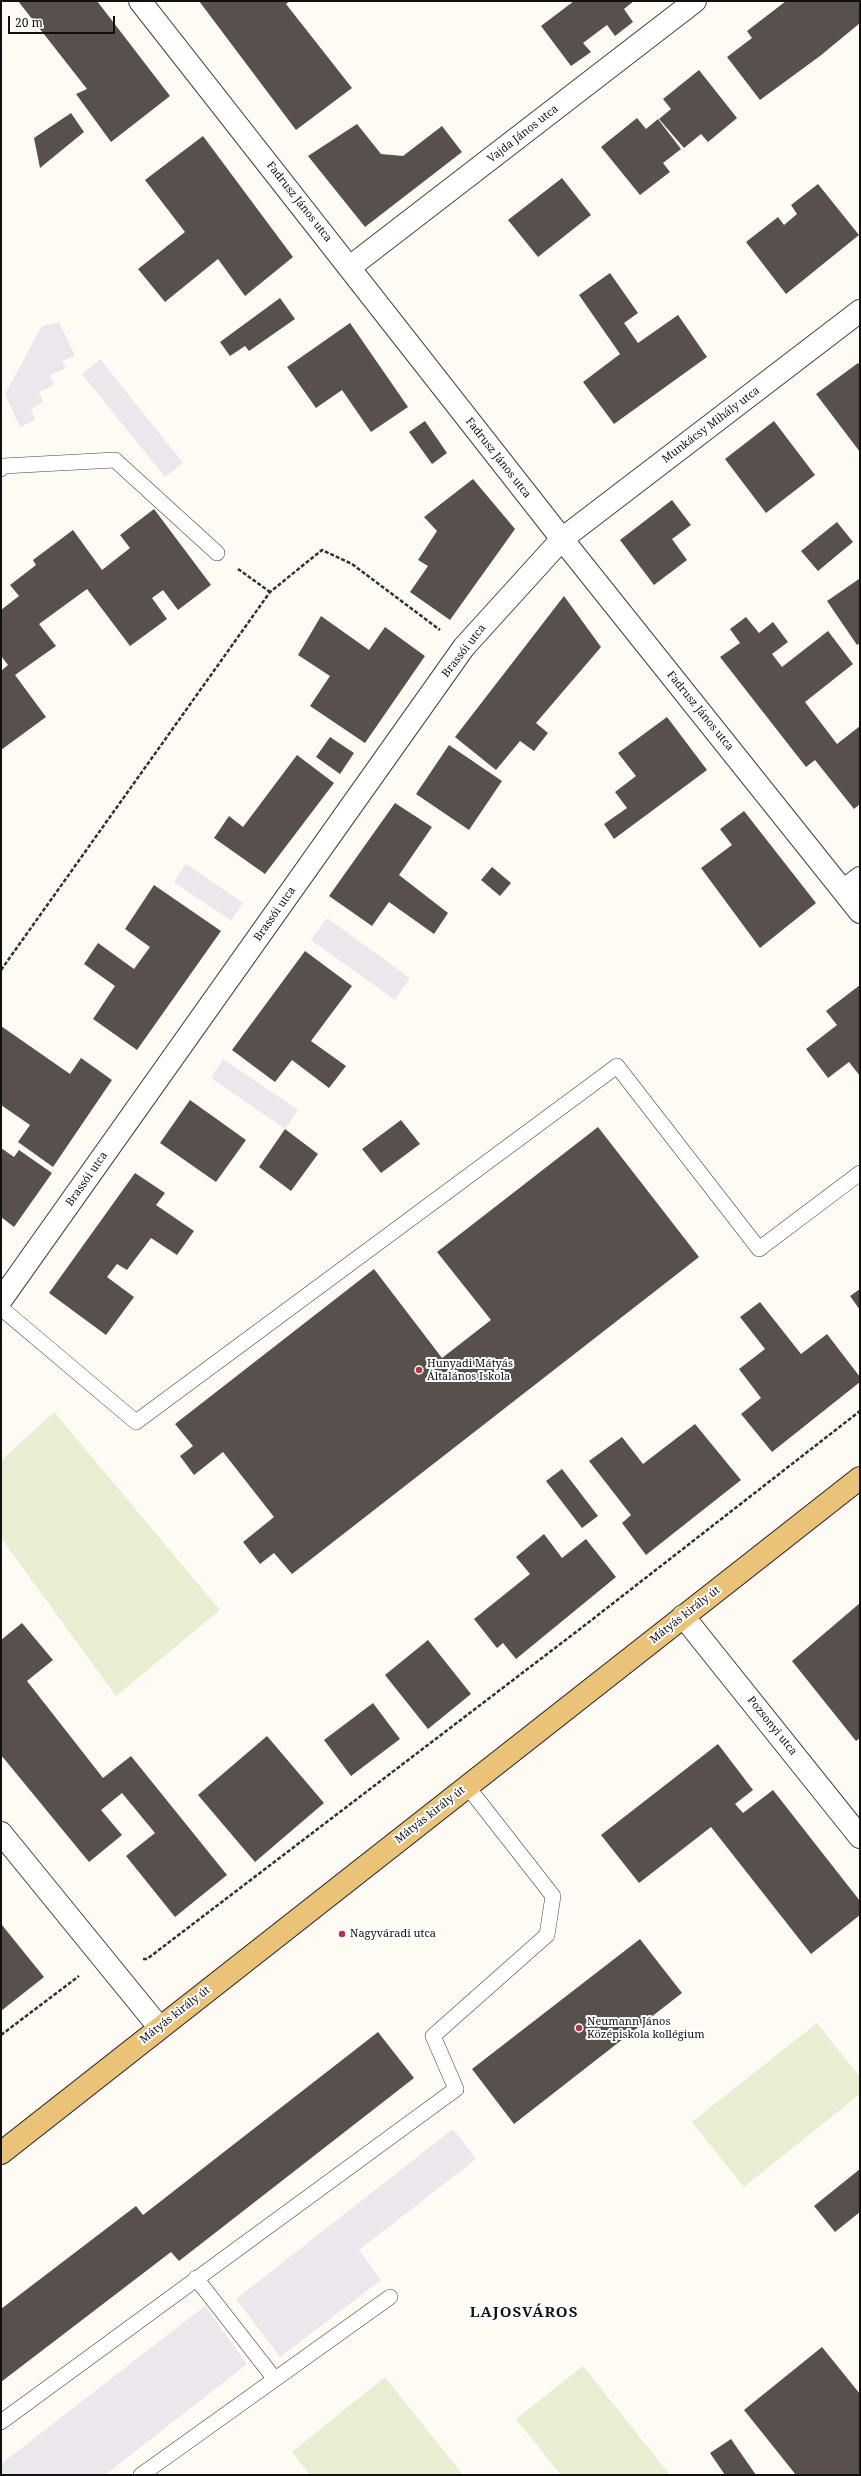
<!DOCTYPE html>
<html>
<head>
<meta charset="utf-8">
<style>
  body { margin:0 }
  #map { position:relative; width:861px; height:2476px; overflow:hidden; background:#fefbf4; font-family:"Noto Serif",serif }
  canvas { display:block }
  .frame { position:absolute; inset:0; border:2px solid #101010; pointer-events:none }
  .scale { position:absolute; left:8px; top:16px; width:107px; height:18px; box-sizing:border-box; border:2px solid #101010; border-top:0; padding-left:5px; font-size:12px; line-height:14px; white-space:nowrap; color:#101010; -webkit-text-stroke:3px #fff; paint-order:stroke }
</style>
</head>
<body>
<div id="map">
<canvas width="861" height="2476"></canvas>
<div class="frame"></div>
<div class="scale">20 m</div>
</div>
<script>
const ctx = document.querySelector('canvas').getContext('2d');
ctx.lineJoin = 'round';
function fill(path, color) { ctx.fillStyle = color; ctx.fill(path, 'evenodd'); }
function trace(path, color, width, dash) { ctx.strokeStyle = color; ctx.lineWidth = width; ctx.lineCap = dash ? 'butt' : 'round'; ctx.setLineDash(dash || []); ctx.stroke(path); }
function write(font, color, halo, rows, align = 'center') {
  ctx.font = font + ' "Noto Serif",serif'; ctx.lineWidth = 4; ctx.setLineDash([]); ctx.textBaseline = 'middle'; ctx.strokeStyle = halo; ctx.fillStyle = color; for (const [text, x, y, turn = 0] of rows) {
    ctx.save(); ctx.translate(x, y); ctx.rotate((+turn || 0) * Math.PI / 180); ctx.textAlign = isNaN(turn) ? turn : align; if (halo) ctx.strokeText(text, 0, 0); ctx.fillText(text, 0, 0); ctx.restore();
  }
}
fill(new Path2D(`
  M59 322 75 356 62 361 66 368 50 375 54 385 39 392 43 402 31 409 35 420 20 427 5 394 42 326Z
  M100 359 183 463 165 477 82 374Z
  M186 864 243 903 231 921 174 882Z
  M327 918 410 978 395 1000 311 940Z
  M223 1059 298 1110 285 1129 211 1078Z
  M453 2129 476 2159 359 2250 381 2280 280 2357 236 2299Z
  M205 2306 247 2364 105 2475H1V2464Z`), '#ece6ed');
fill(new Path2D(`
  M54 1412 220 1610 116 1696 1 1538V1461Z
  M817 2023 860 2077V2094L744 2187 692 2122Z
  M583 2366 670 2475H561L516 2419Z
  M385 2377 463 2475H310L292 2452Z`), '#e7eed1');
fill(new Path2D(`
  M18 1H97L170 96 111 142 76 94 87 89Z
  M199 1H290L286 4 352 88 296 130Z
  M574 1H634L624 9 633 22 615 36 607 25 583 43 591 52 571 66 541 26Z
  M786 1H860V23L820 56 760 100 727 57 752 38 747 31Z
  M699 70 737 118 708 142 701 134 684 148 659 119 671 109 663 99Z
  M71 113 84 132 40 168 34 138Z
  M637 118 646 129 658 119 681 149 663 163 670 172 640 195 601 147Z
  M357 124 381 154 403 156 442 126 462 152 365 227 308 156Z
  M203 136 293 257 245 296 218 259 165 302 138 269 185 232 145 180Z
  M562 178 591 215 538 257 508 220Z
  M818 184 859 235 786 294 746 242 778 217 784 225 797 214 791 205Z
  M610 273 638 313 624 323 638 343 678 315 707 357 614 424 583 382 620 354 579 295Z
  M280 298 295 319 249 351 245 346 230 356 220 342Z
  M350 323 408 407 371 432 342 390 316 408 287 367Z
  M858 363 860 365V452L816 394Z
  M425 421 447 453 432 464 409 432Z
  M774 421 815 475 766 513 725 459Z
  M473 479 515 529 450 620 410 592 428 566 418 560 437 531 424 517Z
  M672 500 691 525 672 539 687 560 654 585 620 540Z
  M154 509 211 585 178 610 163 590 152 598 167 619 130 646 87 589 39 624 56 646 15 675 46 717 1 750V671L8 665 1 656V610L19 596 10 585 36 565 33 560 73 530 102 570 130 548 120 535Z
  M837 522 853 542 818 571 801 551Z
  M859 579 860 643 857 645 827 601Z
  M564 596 601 647 536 723 548 733 534 751 520 741 496 770 455 737Z
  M321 616 369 650 385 627 425 656 365 743 310 706 330 676 298 655Z
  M746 617 759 633 773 622 788 642 772 654 782 667 828 631 853 664 805 702 837 744 860 726V804L854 809 815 760 806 767 720 657 740 643 730 629Z
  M667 717 707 770 614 839 604 824 627 808 615 792 636 776 618 753Z
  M330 737 354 753 340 774 316 757Z
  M449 745 502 781 469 830 416 794Z
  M297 755 334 783 265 874 214 838 229 816 243 827Z
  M395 803 432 827 399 875 448 913 434 934 389 902 372 926 329 896Z
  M744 811 816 903 760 948 701 868 732 845 720 829Z
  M492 867 511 883 500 896 481 880Z
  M154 885 221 931 137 1050 93 1019 115 986 84 964 98 943 134 969 150 947 125 929Z
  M305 951 352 986 311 1041 346 1066 329 1088 292 1060 275 1082 232 1050Z
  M860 985V1076L849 1062 828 1078 806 1049 837 1025 826 1011Z
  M1 1026 70 1074 81 1058 112 1080 53 1167 18 1142 30 1125 1 1105Z
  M190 1100 246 1140 216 1182 160 1143Z
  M401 1120 420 1144 381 1173 362 1149Z
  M598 1127 699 1257 292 1574 274 1553 260 1564 243 1542 274 1517 223 1452 194 1475 180 1456 193 1446 175 1424 374 1269 442 1358 491 1320 437 1252Z
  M285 1129 318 1154 291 1191 259 1167Z
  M1 1148 14 1157 19 1150 52 1173 14 1227 1 1217Z
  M135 1173 165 1193 156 1205 194 1231 177 1255 151 1238 127 1270 117 1264 107 1277 134 1297 106 1335 49 1293Z
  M860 1289V1310L850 1296Z
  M760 1302 801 1354 827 1334 860 1377V1382L772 1452 741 1414 761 1398 739 1369 765 1349 740 1317Z
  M695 1424 741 1480 646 1555 622 1523 631 1515 589 1461 622 1437 643 1464Z
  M562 1469 598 1516 582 1528 546 1481Z
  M544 1534 562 1558 586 1539 616 1577 516 1659 503 1643 497 1648 474 1619 530 1574 516 1557Z
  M860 1603V1738L856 1741 792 1661Z
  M22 1623 53 1660 27 1681 103 1778 131 1756 227 1875 175 1917 126 1856 155 1833 122 1793 101 1810 122 1835 89 1862 1 1755V1640Z
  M428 1640 471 1694 428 1729 385 1675Z
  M373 1703 400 1739 351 1776 324 1740Z
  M267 1736 324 1803 255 1862 198 1795Z
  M718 1744 753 1790 735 1804 743 1813 773 1790 860 1901V1915L811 1954 711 1827 639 1883 601 1835Z
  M2 1925 44 1977 1 2011V1927Z
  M640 1939 682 1993 514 2124 472 2069Z
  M378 2032 414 2078 179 2261 171 2252 1 2382V2309L136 2206 143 2215Z
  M860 2169V2212L835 2232 814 2206Z
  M822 2347 860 2394V2475H796L744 2410Z
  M731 2439 756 2475H725L710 2453Z`), '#58504d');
const service = new Path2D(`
  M1 469 3 466 115 460 217 553
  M1 1308 136 1422 617 1066 759 1249 860 1173
  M196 2278 274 2378
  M1 2422 456 2089 433 2036 547 1935 553 1896 467 1786
  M141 2475 390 2297`);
const minor = new Path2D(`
  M140 1 562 539 860 912
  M350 267 695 1
  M844 890 860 878
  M1 1300 464 647 562 539 860 311
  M683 1616 860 1837
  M1 1833 159 2027`);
const primary = new Path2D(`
  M1 2153 860 1478`);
trace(service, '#434343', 16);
trace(minor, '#434343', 24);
trace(primary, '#212121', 24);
trace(new Path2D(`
  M238 569 270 592
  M1 970 270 592 322 550 352 564 440 630
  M143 1959H147L580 1629 860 1411
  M1 2035 79 1976`), '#323232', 2.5, [4, 2]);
trace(service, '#fff', 15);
trace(minor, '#fff', 22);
trace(primary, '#eac378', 22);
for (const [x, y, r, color] of [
  [419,1370,4,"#b23648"],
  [342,1934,4,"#b23648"],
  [579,2028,4,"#b23648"]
]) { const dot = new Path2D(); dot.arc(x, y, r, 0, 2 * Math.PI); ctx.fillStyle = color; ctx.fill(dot); trace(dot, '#fff', 1.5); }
write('11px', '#101010', '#fff', [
  ["Vajda János utca",523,134,-38],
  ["Fadrusz János utca",299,202,52],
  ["Munkácsy Mihály utca",711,425,-37],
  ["Fadrusz János utca",498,458,52],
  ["Brassói utca",464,651,-52],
  ["Fadrusz János utca",700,711,51],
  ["Brassói utca",275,914,-55],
  ["Brassói utca",87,1179,-55],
  ["Mátyás király út",685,1615,-38],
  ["Pozsonyi utca",772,1726,51],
  ["Mátyás király út",430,1815,-38],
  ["Mátyás király út",175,2015,-38]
]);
write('11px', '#101010', '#fff', [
  ["Hunyadi Mátyás",427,1364],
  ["Általános Iskola",427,1377],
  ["Nagyváradi utca",350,1934],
  ["Neumann János",587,2022],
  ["Középiskola kollégium",587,2035]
], 'left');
ctx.letterSpacing = '1px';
write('bold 15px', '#101010', '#fff', [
  ["LAJOSVÁROS",524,2313]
]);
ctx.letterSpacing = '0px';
</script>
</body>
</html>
